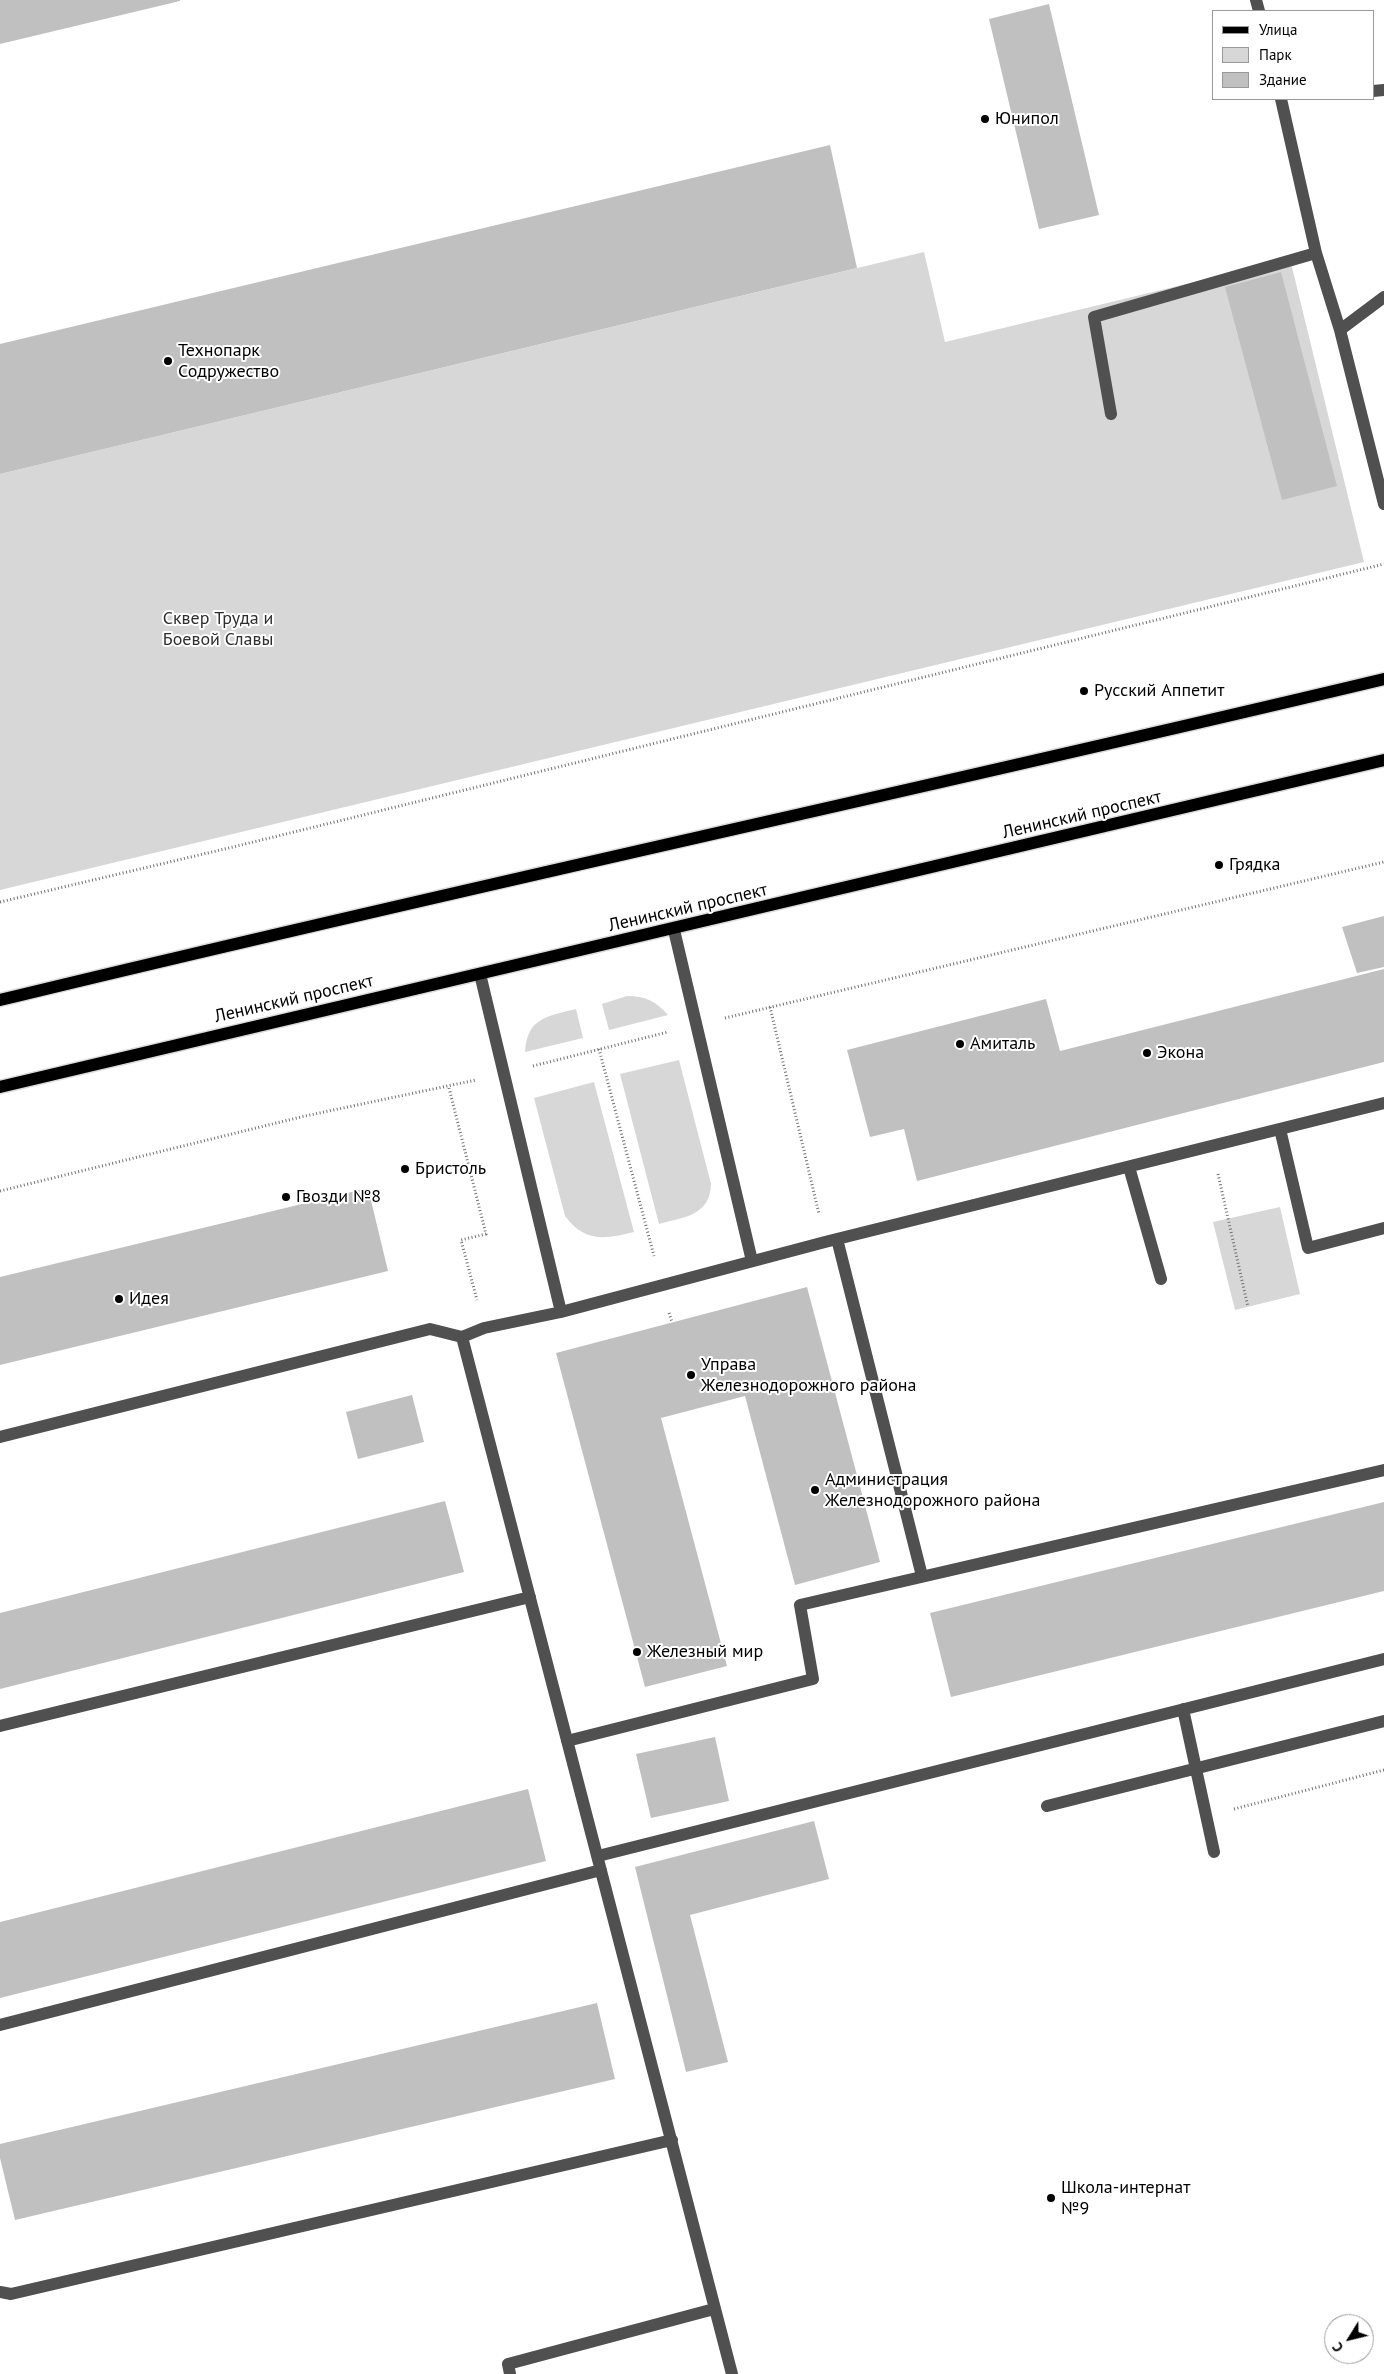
<!DOCTYPE html>
<html>
<head>
<meta charset="utf-8">
<style>
  body { margin:0 }
  #map { position:relative; width:1384px; height:2374px; overflow:hidden; background:#fff; font-family:"PT Sans",sans-serif }
  canvas { display:block }
  .legend { position:absolute; left:1212px; top:10px; width:162px; height:90px; box-sizing:border-box; background:#fff; border:1px solid #999; margin:0; padding:6px 9px; list-style:none; font-size:15px; color:#000 }
  .legend li { display:flex; align-items:center; gap:10px; height:25px }
  .legend b { width:25px; border:1px solid #999 }
  .north { position:absolute; left:1324px; top:2314px; width:50px; height:50px; box-sizing:border-box; background:#fff; border:1px solid #999; border-radius:50%; rotate:234deg; font-size:14px; font-weight:700; line-height:20px; text-align:center; color:#000 }
  .north::after { content:''; display:block; margin:auto; width:18px; height:22px; background:#000; clip-path:polygon(50% 0,100% 100%,50% 72%,0 100%) }
</style>
</head>
<body>
<div id="map">
<canvas width="1384" height="2374"></canvas>
<ul class="legend">
<li><b style="height:6px;background:#000"></b>Улица</li>
<li><b style="height:14px;background:#d7d7d7"></b>Парк</li>
<li><b style="height:14px;background:#c0c0c0"></b>Здание</li>
</ul>
<div class="north">С</div>
</div>
<script>
const ctx = document.querySelector('canvas').getContext('2d');
ctx.lineJoin = 'round';
function fill(path, color) { ctx.fillStyle = color; ctx.fill(path, 'evenodd'); }
function trace(path, color, width, dash) { ctx.strokeStyle = color; ctx.lineWidth = width; ctx.lineCap = dash ? 'butt' : 'round'; ctx.setLineDash(dash || []); ctx.stroke(path); }
function write(font, color, halo, rows, align = 'center') {
  ctx.font = font + ' "PT Sans",sans-serif'; ctx.lineWidth = 4; ctx.setLineDash([]); ctx.textBaseline = 'middle'; ctx.strokeStyle = halo; ctx.fillStyle = color; for (const [text, x, y, turn = 0] of rows) {
    ctx.save(); ctx.translate(x, y); ctx.rotate((+turn || 0) * Math.PI / 180); ctx.textAlign = isNaN(turn) ? turn : align; if (halo) ctx.strokeText(text, 0, 0); ctx.fillText(text, 0, 0); ctx.restore();
  }
}
fill(new Path2D(`
  M924 252 945 342 1290 259 1364 562 0 890V474Z
  M627 996C645 996 656 1001 668 1015L609 1030 602 1004Z
  M576 1009 583 1038 525 1052C527 1018 547 1016 576 1009Z
  M679 1060 711 1184C710 1216 684 1217 659 1224L620 1074Z
  M594 1082 634 1232C605 1239 585 1243 565 1216L534 1098Z
  M1280 1207 1300 1294 1235 1310 1213 1222Z`), '#d7d7d7');
fill(new Path2D(`
  M0 0H180V1L0 44Z
  M1049 4 1099 215 1039 229 989 19Z
  M830 145 857 268 0 474V344Z
  M1281 272 1337 486 1282 500 1225 287Z
  M1384 916V967L1357 973 1342 927Z
  M1384 969V1062L917 1181 904 1129 870 1137 847 1050 1046 999 1060 1051Z
  M368 1188 388 1271 0 1365V1277Z
  M807 1287 880 1562 795 1585 745 1396 661 1418 727 1666 645 1687 556 1353Z
  M412 1395 424 1442 358 1459 346 1412Z
  M445 1501 464 1572 0 1689V1613Z
  M1384 1502V1591L951 1697 930 1613Z
  M715 1737 729 1801 651 1818 636 1754Z
  M528 1789 546 1861 0 1998V1922Z
  M814 1821 829 1879 690 1915 728 2062 686 2072 635 1867Z
  M597 2003 615 2079 15 2220 0 2158V2144Z`), '#c0c0c0');
const major = new Path2D(`
  M0 1000C460 888 923 789 1384 679
  M0 1087 1384 760`);
trace(major, '#dbdbdb', 15);
trace(new Path2D(`
  M0 902 233 847 1384 564
  M770 1007 819 1214
  M725 1018 1384 862
  M599 1049 654 1256
  M533 1066 668 1032
  M449 1088 486 1234 461 1240 477 1300
  M1218 1174 1248 1307
  M0 1191 305 1116 476 1080
  M669 1313 672 1322
  M1234 1809 1384 1770`), '#727272', 3, [1, 2.5]);
trace(new Path2D(`
  M1256 0 1259 11
  M1373 91 1384 90
  M1281 99 1316 253 1340 330 1384 504
  M1340 330 1384 297
  M1111 414 1094 317 1316 253
  M674 930 752 1261
  M480 974 561 1312
  M1280 1129 1308 1248 1384 1228
  M1129 1167 1161 1279
  M837 1239 922 1576
  M462 1337 732 2374
  M0 1437 430 1329 462 1337 484 1328 561 1312 825 1242 1384 1103
  M1183 1709 1214 1852
  M0 1726 530 1597
  M567 1741 813 1679 800 1605 1384 1470
  M1047 1806 1384 1721
  M598 1856 1384 1659
  M0 2025 601 1870
  M0 2292 11 2294 672 2140
  M510 2374 508 2364 714 2309`), '#505050', 12);
trace(major, '#000', 12);
for (const [x, y, r, color] of [
  [985,119,5,"#000"],
  [168,361,5,"#000"],
  [1084,691,5,"#000"],
  [1219,865,5,"#000"],
  [960,1044,5,"#000"],
  [1147,1053,5,"#000"],
  [405,1169,5,"#000"],
  [286,1197,5,"#000"],
  [119,1299,5,"#000"],
  [691,1375,5,"#000"],
  [815,1490,5,"#000"],
  [637,1652,5,"#000"],
  [1051,2198,5,"#000"]
]) { const dot = new Path2D(); dot.arc(x, y, r, 0, 2 * Math.PI); ctx.fillStyle = color; ctx.fill(dot); trace(dot, '#fff', 2); }
write('18px', '#000', '#fff', [
  ["Юнипол",995,119],
  ["Технопарк",178,351],
  ["Содружество",178,372],
  ["Русский Аппетит",1094,691],
  ["Грядка",1229,865],
  ["Амиталь",970,1044],
  ["Экона",1157,1053],
  ["Бристоль",415,1169],
  ["Гвозди №8",296,1197],
  ["Идея",129,1299],
  ["Управа",701,1365],
  ["Железнодорожного района",701,1386],
  ["Администрация",825,1480],
  ["Железнодорожного района",825,1501],
  ["Железный мир",647,1652],
  ["Школа-интернат",1061,2188],
  ["№9",1061,2209]
], 'left');
write('18px', '#2e2e2e', '#fff', [
  ["Сквер Труда и",218,619],
  ["Боевой Славы",218,640]
]);
write('18px', '#000', '#fff', [
  ["Ленинский проспект",1082,815,-13],
  ["Ленинский проспект",688,908,-13],
  ["Ленинский проспект",294,999,-13]
]);
</script>
</body>
</html>
